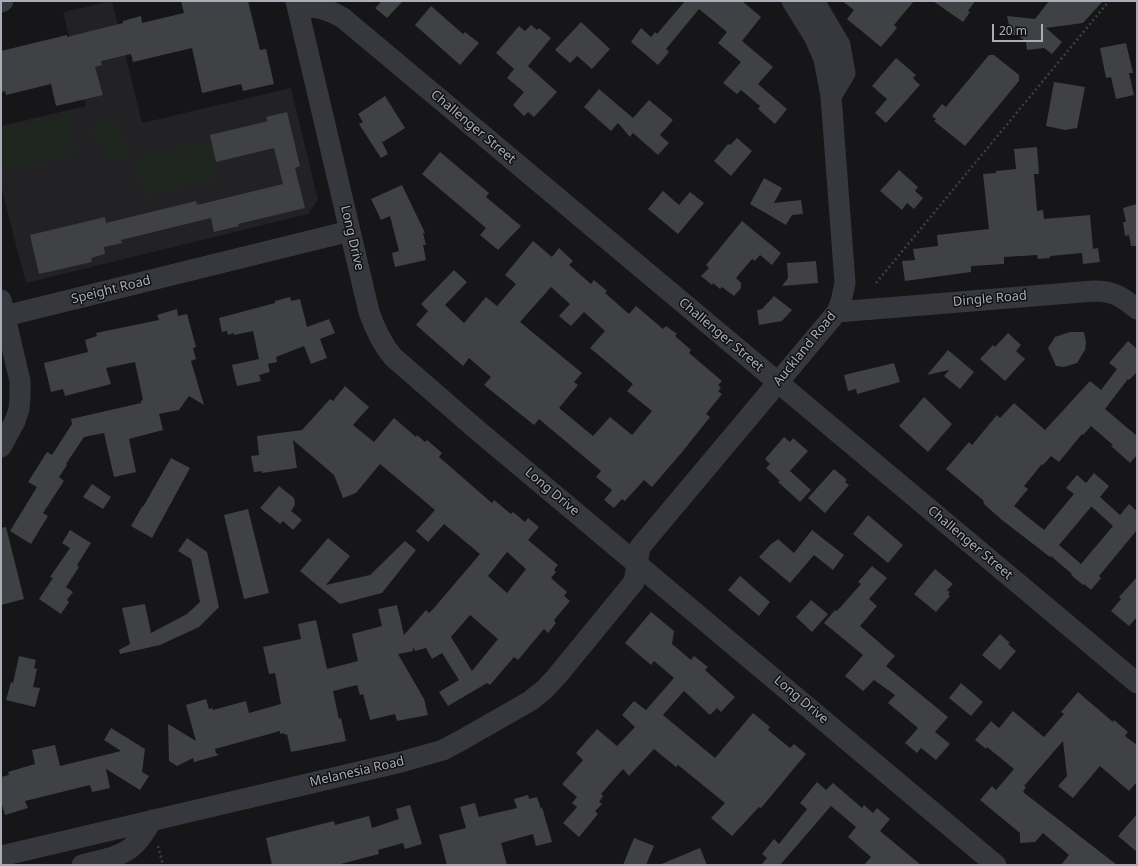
<!DOCTYPE html>
<html>
<head>
<meta charset="utf-8">
<style>
  body { margin:0 }
  #map { position:relative; width:1138px; height:866px; overflow:hidden; background:#161618; font-family:"Noto Sans",sans-serif }
  canvas { display:block }
  .frame { position:absolute; inset:0; border:2px solid #a8adb8; pointer-events:none }
  .scale { position:absolute; left:992px; top:24px; width:51px; height:18px; box-sizing:border-box; border:2px solid #a8adb8; border-top:0; padding-left:5px; font-size:12px; line-height:14px; white-space:nowrap; color:#a8adb8; -webkit-text-stroke:3px #111113; paint-order:stroke }
</style>
</head>
<body>
<div id="map">
<canvas width="1138" height="866"></canvas>
<div class="frame"></div>
<div class="scale">20 m</div>
</div>
<script>
const ctx = document.querySelector('canvas').getContext('2d');
ctx.lineJoin = 'round';
function fill(path, color) { ctx.fillStyle = color; ctx.fill(path, 'evenodd'); }
function trace(path, color, width, dash) { ctx.strokeStyle = color; ctx.lineWidth = width; ctx.lineCap = dash ? 'butt' : 'round'; ctx.setLineDash(dash || []); ctx.stroke(path); }
function write(font, color, halo, rows, align = 'center') {
  ctx.font = font + ' "Noto Sans",sans-serif'; ctx.lineWidth = 3; ctx.setLineDash([]); ctx.textBaseline = 'middle'; ctx.strokeStyle = halo; ctx.fillStyle = color; for (const [text, x, y, turn = 0] of rows) {
    ctx.save(); ctx.translate(x, y); ctx.rotate((+turn || 0) * Math.PI / 180); ctx.textAlign = isNaN(turn) ? turn : align; if (halo) ctx.strokeText(text, 0, 0); ctx.fillText(text, 0, 0); ctx.restore();
  }
}
fill(new Path2D(`
  M112 1 142 123 291 88 318 200 308 214 26 283 1 187V126L86 106 63 12Z`), '#222225');
fill(new Path2D(`
  M68 115 77 155 1 173V131Z
  M113 117 131 152 110 163 92 129Z
  M210 141 219 179 144 197 135 159Z`), '#1e261f');
fill(new Path2D(`
  M181 1H248L260 50 266 49 274 84 243 91 241 84 202 93 192 48 133 62 131 54 101 61 102 65 95 67 103 95 86 99 56 106 51 84 6 95 5 91 1 92V51L67 35V37L123 23V21L141 16 142 23 184 13Z
  M382 1H403L387 18 375 8Z
  M685 1H742L761 17 742 41 773 67 758 84 787 109 775 124 758 109 760 106 741 90 737 94 723 83 741 62 718 43 727 32 699 9 666 49 669 52 658 65 631 42 641 28 651 37 655 32 657 34Z
  M842 1H914L894 25 897 28 881 47 847 19 854 10Z
  M933 1H975L968 11 970 12 963 22Z
  M1049 1H1103L1083 23 1046 28 1062 42 1052 54 1044 48 1027 50 1026 42 1018 35H1011L1007 16 1035 19Z
  M431 6 463 34 465 32 479 43 460 65 415 25Z
  M581 22 610 49 592 69 577 56 570 63 555 50Z
  M531 25 537 30 539 28 551 38 528 66 557 92 534 117 528 112 524 116 513 105 524 92 507 78 514 69 496 53 519 26 525 31Z
  M1126 43 1133 73H1129L1134 95 1116 99 1111 77 1106 78 1100 48Z
  M989 55H994L1019 75V81L965 146 934 121 936 119 932 116 942 104 946 107Z
  M896 58 916 75 913 78 920 85 886 123 875 113 887 99 872 86Z
  M1054 82 1085 87 1077 128 1065 130 1046 126Z
  M599 89 633 118 649 100 673 120 660 135 669 143 658 155 633 133 630 137 618 123 611 131 584 107Z
  M385 96 405 128 383 142 381 140 388 154 381 158 359 124 363 122 358 114Z
  M287 112 300 166 295 168 305 208 238 224 239 226 214 232 211 218 121 240 122 243 104 247 105 254 91 258 92 262 39 274 30 235 105 217 106 223 196 201 197 205 283 184 274 148 216 162 210 135 268 121 266 117Z
  M737 138 752 151 731 176 714 161 728 144 730 145Z
  M1037 147 1039 174H1034L1037 211 1043 210 1044 219 1090 215 1093 249 1098 248 1100 262 1083 264 1082 253 1050 256V258L1038 259 1037 255 1004 257V264L971 266V272L905 281 902 261 915 260 913 249 938 246 937 235 989 229 983 174 996 173V171L1016 169 1014 149Z
  M440 152 489 193 486 197 521 226 498 250 480 235 486 228 422 174Z
  M899 170 918 187 915 191 923 198 914 209 907 203 902 210 880 191Z
  M764 178 782 188 774 203 801 200 803 214 792 215 786 225 750 204Z
  M402 185 425 233H423L426 245H423L426 260 395 267 392 253 399 251 390 216 381 220 371 199Z
  M663 191 679 205 690 192 704 203 678 234 648 209Z
  M1137 204V246H1131L1129 235 1125 236 1123 222H1126L1123 208Z
  M742 221 781 253 772 265 760 255 755 261 752 259 736 278 741 283V288L734 296 722 287 720 289 713 283 712 285 701 276 709 268 706 265Z
  M533 241 552 257 559 248 573 261 569 265 591 284 594 280 607 291 605 293 629 314 636 306 663 329 666 326 677 334 675 336 691 350 689 353 722 381 718 385 721 388 718 391 722 394 706 414 710 417 683 451 652 487 644 480 625 501 622 499 614 508 604 500 612 490 596 477 601 471 539 419 534 425 484 385 491 377 469 358 463 366 416 325 428 311 421 304 454 270 467 282 445 305 464 323 486 297 497 306 516 284 505 275ZM551 287 570 304 559 316 571 326 584 312 605 331 590 348 633 384 627 391 652 411 632 435 610 417 593 436 559 408 578 385 574 382 582 373 520 322Z
  M816 261 818 283 782 286 788 278 787 263Z
  M774 296 792 310 782 321 759 325 757 310 762 309Z
  M290 297 291 301 300 299 307 327 329 319 335 333 320 339 327 358 311 364 304 346 276 357 277 362 268 364 270 372 259 375 261 381 237 386 232 365 259 359 253 331 234 335V333L228 335 227 331 222 332 219 318 275 303V301Z
  M177 309 178 316 187 314 196 347 193 348 196 359 191 361 204 405 189 396 179 410 159 414 163 430 129 439 136 472 114 477 104 433 84 437 66 464 67 465 59 477 64 481 43 513 48 516 31 544 10 531 37 487 28 482 47 452 52 455 72 424 71 419 141 403V401L143 400 135 362 106 368 111 384 65 396 63 389 51 392 44 363 88 352 85 340 97 336 96 333 159 320 157 315Z
  M1070 332H1084L1086 342 1085 350 1077 363 1064 367 1056 366 1048 348 1055 337Z
  M1008 333 1021 345 1016 351 1025 359 1005 381 980 359 993 345 995 347Z
  M1128 341 1137 349V372L1129 380 1128 379 1105 409 1137 436V455L1130 463 1111 446 1113 445 1091 426 1083 435 1082 434 1059 462 1051 456 1043 465 1042 464 1024 486 1028 489 1014 506 1044 530 1074 494 1066 488 1077 475 1086 483 1094 473 1109 486 1100 497 1120 515 1129 504 1137 511V530L1099 576 1101 578 1091 590 1084 584 1083 585 1071 575 1072 574 1051 556 1050 557 1002 520 985 505 983 502 984 501 946 469 969 442 972 445 997 415 1000 418 1014 403 1045 430 1090 381 1101 390 1117 369 1109 363ZM1091 507H1092L1113 526 1081 564 1059 545Z
  M948 350 974 372 960 389 944 376 949 370 927 375Z
  M894 363 900 382 857 394 856 389 848 391 844 375Z
  M345 386 369 407 353 425 374 442 394 418 416 437 417 435 425 442 427 440 442 453 439 457 492 503 494 500 511 514 513 512 525 522 528 518 539 527 528 540 558 565 554 570 556 572 551 578 567 592 564 596 570 601 554 620 556 623 548 633 544 629 518 660 514 657 490 685 487 683 448 706 439 692 459 680 442 653 432 659 426 648 415 651 413 647V651L398 654 424 699 428 715 397 721 395 714 370 720 363 694 360 695 357 685 333 691 339 719 341 718 346 741 291 752 287 734 285 735 284 733 280 734V731L215 749 216 753 219 755 194 762 193 758 177 766 169 761 168 724 196 741 186 705 206 699 209 709 212 708 213 710 246 701 249 713 281 704 275 673 269 674 263 647 301 639 298 624 316 620 327 669 358 661 352 634 382 626 378 609 397 605 404 635 426 610 429 613 434 608 480 554 444 524 428 542 416 531 435 510 380 464 356 493 343 498 334 475 293 440 297 468 262 473V471L254 472 251 456 259 455 257 436 302 430 330 399 333 401ZM507 552 526 569 507 593 488 576ZM470 615 498 639 472 671 451 637Z
  M924 397 952 424 928 452 899 426Z
  M784 437 790 442 793 438 808 451 790 471 811 490 800 502 778 482 780 481 766 468 770 464 765 459Z
  M171 458 190 468 152 538 131 526 143 505V507Z
  M834 469 847 480 845 482 849 485 825 513 808 498Z
  M92 484 111 497 103 509 83 497Z
  M279 486 294 498 295 505 291 511 302 520 293 530 283 521 280 524 260 508Z
  M248 509 269 593 244 599 224 515Z
  M868 515 903 545 888 563 853 534Z
  M6 527 24 599 1 605V528Z
  M70 530 91 543 77 565 79 567 66 587 73 592 67 600 69 602 61 614 39 599 53 578 50 577 70 548 62 543Z
  M812 530 844 555 833 570 814 555 790 583 759 557 772 543H773L778 539 794 553Z
  M187 538 207 552 219 607 199 627 160 645 120 654 119 650 130 644 122 608 145 604 151 633 187 614 200 602 191 559 178 551Z
  M328 538 350 556 326 585 370 575 405 541 416 550 382 593 340 604 300 571Z
  M872 566 887 578 869 599 877 606 860 626 895 656 886 666 948 717 935 732 950 744 936 760 921 748 917 753 905 743 918 728 888 703 895 695 874 680 863 691 845 676 863 655 824 623 835 610 837 611 861 584 858 582Z
  M935 569 953 584 947 590 950 592 948 594 950 596 936 612 914 594Z
  M740 576 770 602 759 616 728 590Z
  M1137 577V617L1129 626 1111 611 1121 599 1119 597Z
  M811 600 828 614 812 632 796 617Z
  M651 612 674 631 672 644 691 660 694 656 708 667 705 670 735 697 721 712 717 708 710 715 684 691 663 715 715 758 753 713 770 727 768 730 790 748 794 744 806 754 761 808 759 807 732 836 711 818 725 803 678 765 676 767 654 749 629 776 623 769 601 794 603 796 599 802 602 804 595 811 598 814 579 837 563 823 577 807 572 803 577 797 562 784 583 760 576 753 597 729 617 746 635 727 622 715 634 701 646 710 674 678 654 661 651 665 625 643Z
  M1000 634 1010 643 1008 644 1016 651 1000 670 982 655Z
  M19 656 36 660 34 668 37 669 33 687 40 688 35 707 6 700 11 682 13 683Z
  M961 683 983 702 971 716 949 698Z
  M1078 692 1113 722 1114 720 1128 732 1125 736 1137 745V782L1129 791 1100 766 1073 798 1058 786 1067 776 1063 741 1024 786 1026 787 1023 792 1117 865H1061L1069 855 1043 833 1035 842 1020 843V833L980 800 992 786 996 790 1014 769 987 747 986 749 975 740 991 721 999 728 1013 711 1044 737 1064 714 1061 712Z
  M111 728 145 749 142 772 149 776 140 790 106 769 110 788 92 792 90 785 25 801 28 808 5 815 1 801V777L9 775 8 772 35 764 32 750 55 745 60 766 121 751 104 740Z
  M817 782 826 790 833 783 862 808 864 805 873 813 877 808 890 819 880 831 921 865H864L871 857 848 837 856 827 831 806 780 865H761L767 858 762 854 774 839 779 844 807 809 800 803Z
  M528 795 529 799 537 797 541 809 542 807 552 842 536 846 533 834 501 843 507 865H447L439 835 466 828 460 807 475 803 479 817 517 808 514 799Z
  M410 805 422 844 405 849 403 843 378 850 379 854 337 865H272L266 838 334 821 335 825 369 816 372 828 399 819 396 809Z
  M1137 814V852L1118 836Z
  M634 838 654 846 646 865H623Z
  M700 848 707 865H659Z`), '#404145');
trace(new Path2D(`
  M876 283 1109 1
  M158 846 163 865`), '#3d3f44', 2.5, [2, 3]);
trace(new Path2D(`
  M296 1 369 312C375 329 382 344 393 357L476 429 996 865
  M814 1 840 45 845 73 831 96
  M1 2 3 1
  M297 5C315 7 327 8 343 18L1137 683
  M1 300 20 381V396L19 409 15 421 1 447
  M837 312 1094 291C1114 291 1122 297 1137 309
  M5 316 350 231
  M1 856 401 762 443 750 460 741 530 701 545 689 557 676 634 582 640 547 837 312 841 302 845 283 831 96 824 59 815 38 792 1
  M82 865C99 860 121 858 134 845 142 838 147 828 152 820`), '#37383d', 21);
write('13px', '#a8adb8', '#111113', [
  ["Challenger Street",473,127,40],
  ["Long Drive",352,238,77],
  ["Speight Road",111,290,-14],
  ["Dingle Road",990,299,-5],
  ["Challenger Street",721,335,40],
  ["Auckland Road",805,349,-51],
  ["Long Drive",552,492,40],
  ["Challenger Street",970,543,40],
  ["Long Drive",801,700,40],
  ["Melanesia Road",357,772,-13]
]);
</script>
</body>
</html>
